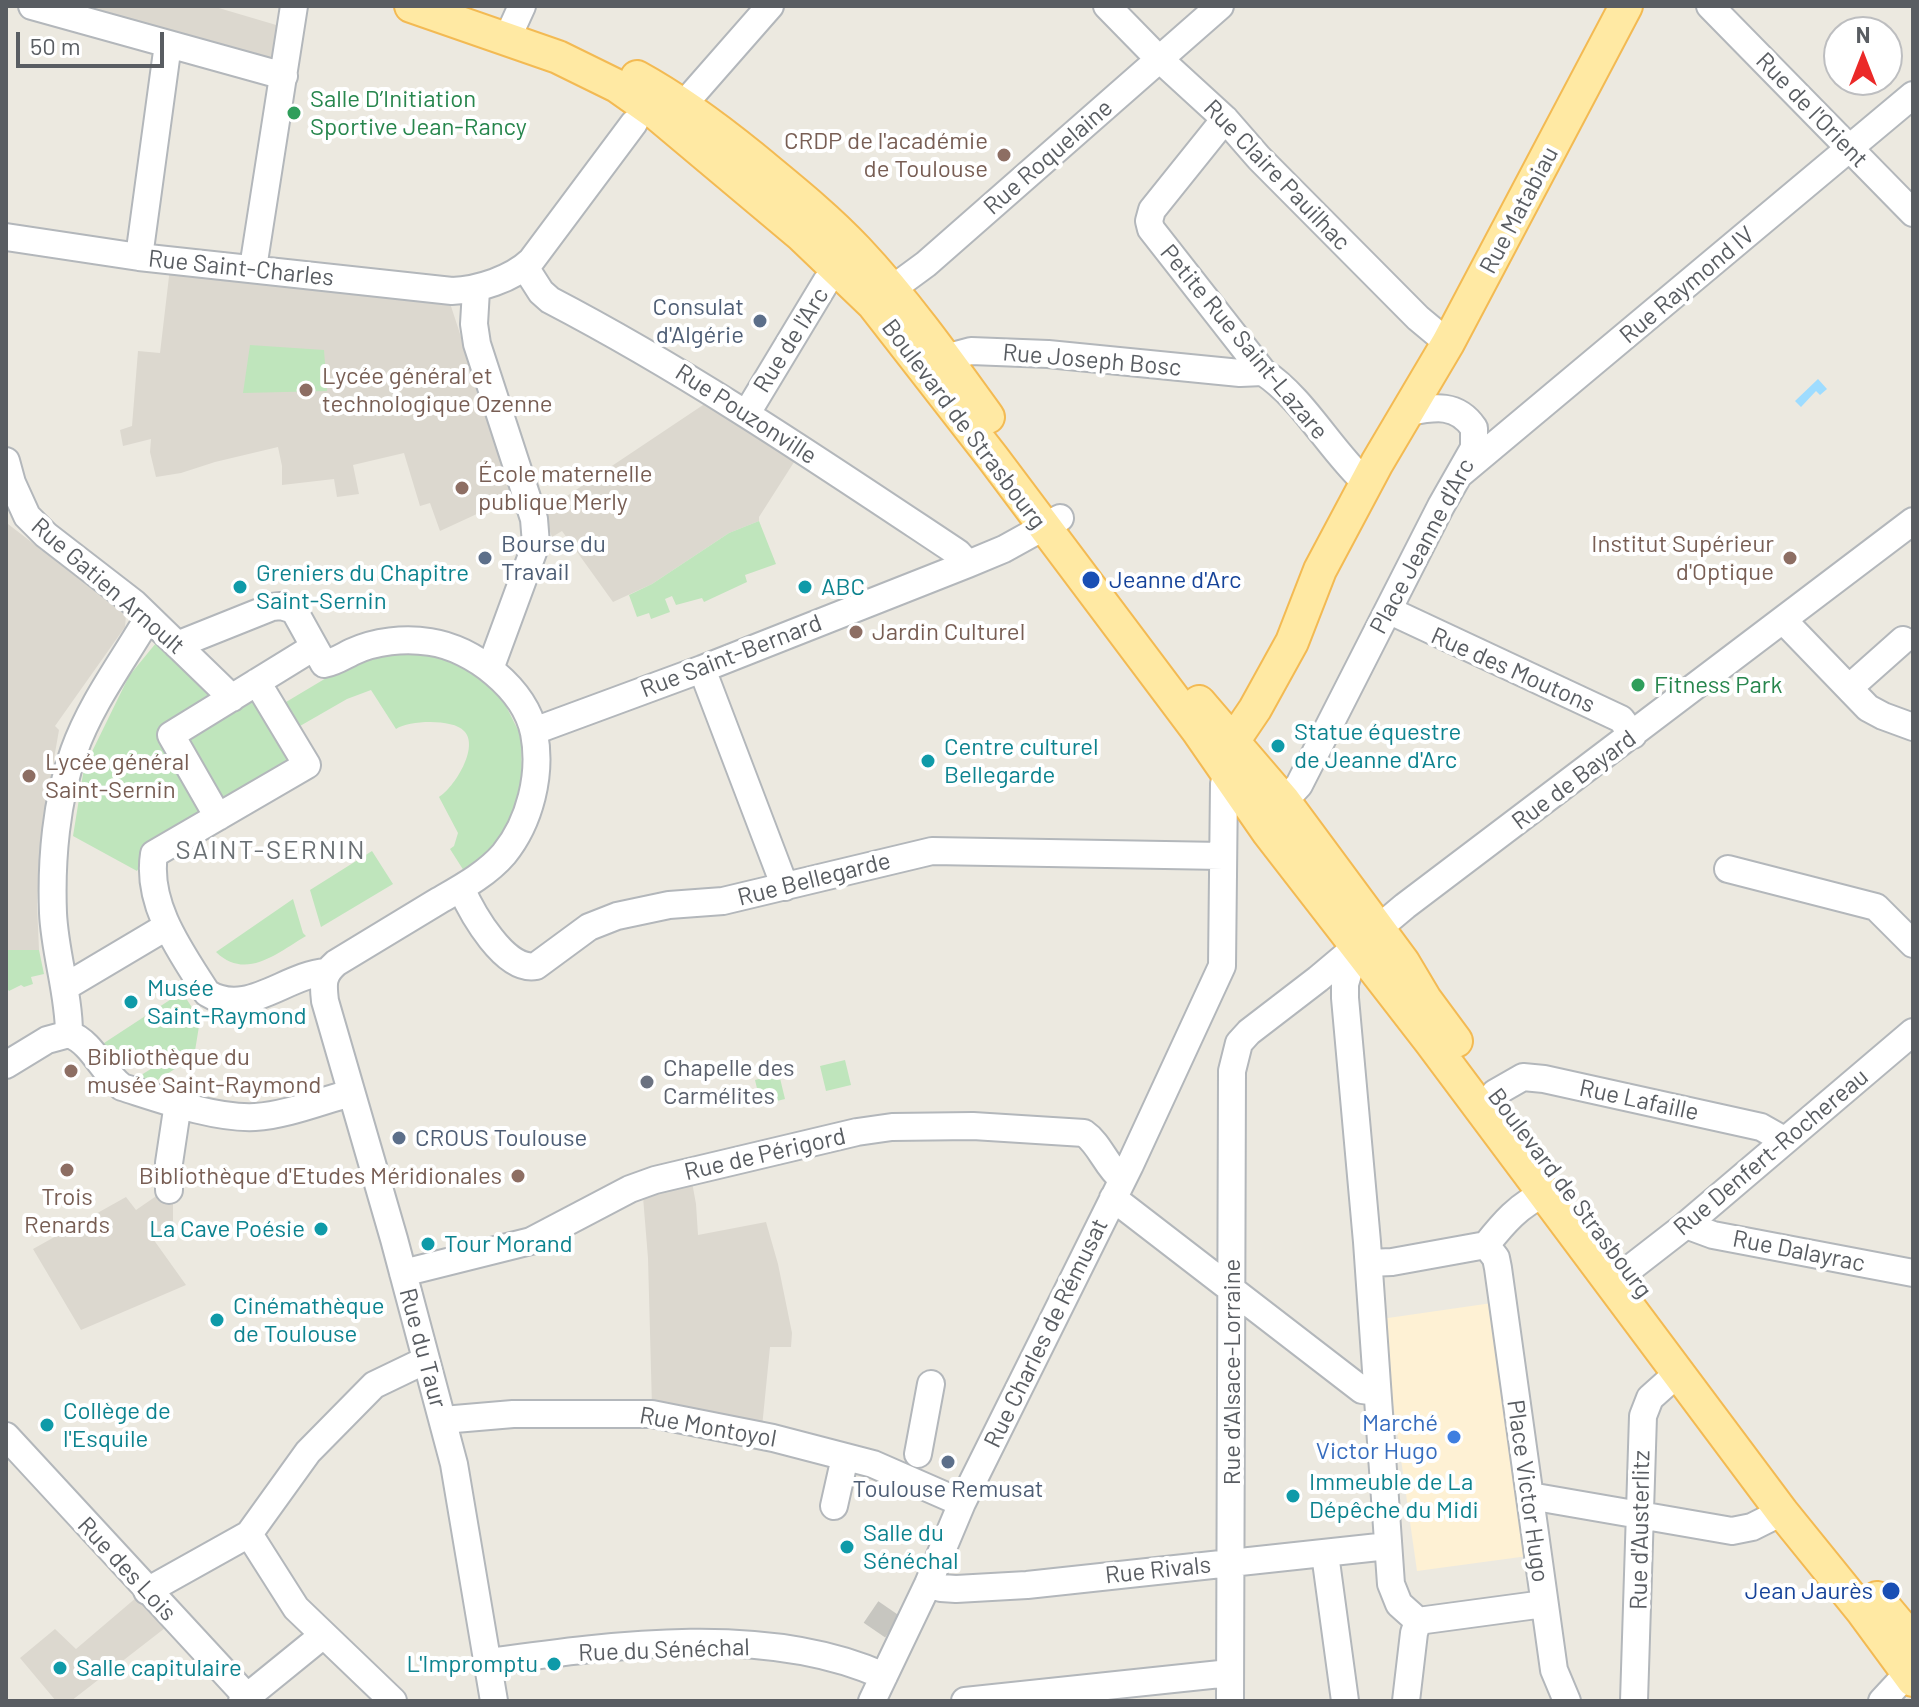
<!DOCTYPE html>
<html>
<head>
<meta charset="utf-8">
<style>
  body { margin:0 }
  #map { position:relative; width:1919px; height:1707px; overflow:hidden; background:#ece9e0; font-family:Barlow,sans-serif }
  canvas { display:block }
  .frame { position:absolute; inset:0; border:8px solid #595d62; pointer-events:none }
  .north { position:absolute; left:1823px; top:16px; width:80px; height:80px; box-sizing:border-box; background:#fff; border:2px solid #bdbec0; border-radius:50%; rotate:0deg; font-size:22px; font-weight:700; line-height:32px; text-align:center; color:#595d62 }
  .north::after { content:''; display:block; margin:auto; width:28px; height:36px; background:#eb2928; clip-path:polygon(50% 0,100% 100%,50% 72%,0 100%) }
  .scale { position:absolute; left:16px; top:32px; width:148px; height:36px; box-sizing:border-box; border:4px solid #595d62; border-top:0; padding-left:10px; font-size:24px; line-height:28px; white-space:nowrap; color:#595d62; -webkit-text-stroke:6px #fff; paint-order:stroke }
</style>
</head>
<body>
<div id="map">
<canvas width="1919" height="1707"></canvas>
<div class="frame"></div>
<div class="north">N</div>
<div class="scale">50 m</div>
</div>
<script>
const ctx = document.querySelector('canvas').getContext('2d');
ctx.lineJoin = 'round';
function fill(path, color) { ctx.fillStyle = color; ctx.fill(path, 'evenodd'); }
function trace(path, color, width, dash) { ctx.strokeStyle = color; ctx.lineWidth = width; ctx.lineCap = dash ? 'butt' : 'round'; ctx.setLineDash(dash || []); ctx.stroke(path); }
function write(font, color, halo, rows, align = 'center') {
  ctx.font = font + ' Barlow,sans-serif'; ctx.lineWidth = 8; ctx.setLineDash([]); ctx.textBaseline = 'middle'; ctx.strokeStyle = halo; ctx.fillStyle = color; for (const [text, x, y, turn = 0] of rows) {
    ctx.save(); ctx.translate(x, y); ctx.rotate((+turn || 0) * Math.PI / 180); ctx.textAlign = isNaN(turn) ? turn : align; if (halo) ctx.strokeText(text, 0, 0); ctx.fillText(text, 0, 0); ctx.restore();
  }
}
fill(new Path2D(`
  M1492 1303 1528 1556 1417 1571 1381 1319Z`), '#fef1d4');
fill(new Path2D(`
  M57 6H212L283 27 278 65Z
  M170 268 449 300 511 491 493 501 492 507 440 531 430 503 420 506 404 453 353 465 359 494 337 497 334 479 282 485V466L278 447 215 462 181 473 156 477 150 452 151 439 123 446 120 430 132 426 138 351 160 353Z
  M709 401 796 459 759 517V521L729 533 652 584 613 602 562 531 552 537 543 512Z
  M6 517 8 524 126 615 125 627 55 726 59 730 42 828 37 904 39 950H6Z
  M692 1182 696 1204 698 1235 766 1222 778 1264 792 1333 791 1347H770L762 1427 652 1407 648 1258 643 1197Z
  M165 1190H173V1223L151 1236 186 1285 81 1330 33 1249 126 1197 136 1210Z
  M137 1597 165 1628 71 1701H56L20 1658 55 1629 76 1649Z`), '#dcd8cf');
fill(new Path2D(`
  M250 345 324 350 327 391 243 393Z
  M759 521 776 564 745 575 747 582 704 602 702 598 676 605 672 596 665 599 670 612 651 619 649 613 637 617 629 595 652 584 729 533Z
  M156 643 217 702 164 735 211 811 149 850 137 871 73 836 84 768 129 676Z
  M417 649 473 669 501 696 521 736 522 783 509 829 487 853 464 871 450 849 454 846 458 833 439 797C454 788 480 747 464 731 453 719 410 720 396 729L371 690 347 699 300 726V732L281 705 353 662 376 653Z
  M254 696 292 758 221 801 183 740Z
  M372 851 393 884 321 927 310 890Z
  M293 899 303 933 306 936C277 953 246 981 216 952Z
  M6 950H39L44 974 31 977 33 984 24 987 21 985 9 991 6 987Z
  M182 992 200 1020 194 1057 154 1082 138 1077 162 1062 154 1050 120 1072 101 1045Z
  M845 1060 851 1085 826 1091 820 1066Z
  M779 1074 785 1099 761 1105 755 1080Z`), '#bfe5bc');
fill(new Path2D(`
  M1818 379 1827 389 1820 395 1816 391 1801 407 1795 401Z`), '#9edcff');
trace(new Path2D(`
  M871 1612 893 1627`), '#c7c6c0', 26, [26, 13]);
const minor = new Path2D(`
  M32 6 284 76
  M1107 6 1154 54 1225 119 1259 158 1418 318 1448 343
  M1710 6 1913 213
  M507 39 522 6
  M667 111 684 104 770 6
  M1225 119 1152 210 1149 221 1151 229 1263 372C1303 398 1330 450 1366 483
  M6 237 139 257 452 291C478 290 512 279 531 261L634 123
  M139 257 168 44
  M525 267 541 292 550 300C692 374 824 464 958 553L968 564
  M253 268 294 6
  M476 290 474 324 477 344 534 519 536 544 490 669
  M877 300 926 264 1220 6
  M931 366 945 358 971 351 1048 354 1240 373 1263 372
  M747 413 826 282 838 268
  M6 461 12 483 27 516 46 535 134 603 232 698
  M1460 474 1913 95
  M1388 610 1621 719 1633 735
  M1783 620 1868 708 1883 716 1913 727
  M177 645 272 607 281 606 294 610 324 664C335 662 342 657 352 652 375 641 405 638 430 642 473 648 525 689 534 733 542 774 530 822 504 854 486 875 459 889 435 903 402 923 369 943 336 963 322 975 323 984 325 1001L394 1239 454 1464 494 1701
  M702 669 785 887
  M257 682 307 765 154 854C146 905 181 952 207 993 247 1018 285 975 326 972
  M1849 688 1903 640
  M534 731 702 669 968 564 1004 549 1060 518
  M1284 801 1299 785 1441 506 1474 448V428C1457 403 1435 407 1409 412
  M218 817 171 735 314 647
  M1728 869 1876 907 1913 944
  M461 888C472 913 505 972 536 966L589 927 617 916 669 905 723 901 932 851 1223 856
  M1356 947 1345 984V998L1367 1242 1391 1584 1399 1604 1418 1621 1544 1604
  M65 987 166 927
  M69 1034C69 993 55 955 53 913 51 861 56 800 74 751 91 703 123 661 148 618
  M69 1034C93 1043 102 1072 122 1087 160 1099 215 1119 255 1117 287 1115 321 1101 351 1093
  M6 1065 47 1040 69 1034
  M1495 1093 1523 1077 1544 1079 1761 1127 1784 1140
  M169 1190V1163L178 1103
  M1113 1198 1362 1390 1377 1392
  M1686 1225 1713 1235 1913 1273
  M1486 1245 1496 1258 1498 1268 1554 1670 1567 1701
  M1486 1245C1502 1225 1520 1203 1545 1194
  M1369 1263 1392 1262 1486 1245
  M1628 1270 1686 1225 1913 1032
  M403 1273 531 1241 630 1189 655 1180 857 1132 892 1127 973 1126 1084 1133C1100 1144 1106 1166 1122 1179
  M443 1420 513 1414H652L773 1438 873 1464 962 1503
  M6 1436 251 1701
  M918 1454 931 1384
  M1530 1496 1732 1531 1752 1527 1782 1512
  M834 1506 845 1457
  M249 1534 296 1608 393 1701
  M1325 1554 1345 1701
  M928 1584 941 1588 956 1589 1027 1585 1388 1546
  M147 1591 249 1534 308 1452 374 1385 426 1360
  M489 1662C612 1645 768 1623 884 1676
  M242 1701 322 1636
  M872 1701 928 1584 962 1503 1130 1165 1222 966 1224 784 1227 773
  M965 1701 1230 1673
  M1230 1701 1232 1071 1239 1043 1249 1032 1318 979 1405 906 1913 521
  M1406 1701 1414 1633 1418 1621
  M1634 1701 1643 1416 1650 1398 1678 1373
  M1882 1701 1908 1673`);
const major = new Path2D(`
  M411 6 558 57 617 86 658 115 801 235 873 304 993 458 1198 731 1268 832 1430 1041 1782 1512 1863 1612 1913 1680
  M637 77C679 100 715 127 752 157 787 186 825 216 857 250 905 301 947 360 988 417
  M1199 702 1284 801 1403 962 1425 999 1456 1041
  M1230 758 1234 740 1255 709 1292 642 1320 570 1377 463 1448 343 1626 6
  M1877 1598 1913 1641`);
trace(minor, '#b3b7bb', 30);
trace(major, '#f3ba53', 36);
trace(minor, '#fff', 26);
trace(major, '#ffe9a3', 32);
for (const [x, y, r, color] of [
  [294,113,8,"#2e9e5b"],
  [1004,155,8,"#8d6e63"],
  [760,321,8,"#5c6f8a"],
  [306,390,8,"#8d6e63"],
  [462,488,8,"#8d6e63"],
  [485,558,8,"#5c6f8a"],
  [1790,558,8,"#8d6e63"],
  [1091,580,10,"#1a4fb4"],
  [240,587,8,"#0f9aa8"],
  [805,587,8,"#0f9aa8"],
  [856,632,8,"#8d6e63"],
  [1638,685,8,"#2e9e5b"],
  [1278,746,8,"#0f9aa8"],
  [928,761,8,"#0f9aa8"],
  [29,776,8,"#8d6e63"],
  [131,1002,8,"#0f9aa8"],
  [71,1071,8,"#8d6e63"],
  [647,1082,8,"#6b7280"],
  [399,1138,8,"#5c6f8a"],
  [67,1170,8,"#8d6e63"],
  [518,1176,8,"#8d6e63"],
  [321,1229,8,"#0f9aa8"],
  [428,1244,8,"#0f9aa8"],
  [217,1320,8,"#0f9aa8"],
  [47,1425,8,"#0f9aa8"],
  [1454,1437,8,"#3f7fe0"],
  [948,1462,8,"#5c6f8a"],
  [1293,1496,8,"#0f9aa8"],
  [847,1547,8,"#0f9aa8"],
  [1891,1591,10,"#1a4fb4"],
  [554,1664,8,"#0f9aa8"],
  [60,1668,8,"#0f9aa8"]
]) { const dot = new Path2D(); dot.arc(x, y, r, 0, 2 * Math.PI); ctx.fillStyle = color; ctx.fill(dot); trace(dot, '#fff', 3); }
write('24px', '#27864d', '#fff', [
  ["Salle D’Initiation",310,99],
  ["Sportive Jean-Rancy",310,127],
  ["Fitness Park",1654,685]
], 'left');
write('24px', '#595d62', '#fff', [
  ["Rue de l'Orient",1812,110,46],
  ["Rue Roquelaine",1048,157,-41],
  ["Rue Claire Pauilhac",1277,175,46],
  ["Rue Matabiau",1519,210,-62],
  ["Rue Saint-Charles",241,268,6],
  ["Rue Raymond IV",1687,285,-40],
  ["Rue de l'Arc",791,340,-58],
  ["Petite Rue Saint-Lazare",1244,342,50],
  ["Rue Joseph Bosc",1092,360,5],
  ["Rue Pouzonville",746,414,33],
  ["Boulevard de Strasbourg",964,424,53],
  ["Place Jeanne d'Arc",1422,546,-62],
  ["Rue Gatien Arnoult",108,586,41],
  ["Rue Saint-Bernard",731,656,-21],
  ["Rue des Moutons",1513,670,24],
  ["Rue de Bayard",1574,780,-37],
  ["Rue Bellegarde",814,879,-14],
  ["Rue Lafaille",1639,1100,12],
  ["Rue Denfert-Rochereau",1771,1152,-40],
  ["Rue de Périgord",765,1154,-13],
  ["Boulevard de Strasbourg",1570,1193,53],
  ["Rue Dalayrac",1799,1251,11],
  ["Rue Charles de Rémusat",1046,1333,-64],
  ["Rue du Taur",423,1348,75],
  ["Rue d'Alsace-Lorraine",1232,1372,-90],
  ["Rue Montoyol",708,1427,10],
  ["Place Victor Hugo",1528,1491,82],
  ["Rue d'Austerlitz",1640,1530,-89],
  ["Rue des Lois",127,1569,47],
  ["Rue Rivals",1158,1570,-6],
  ["Rue du Sénéchal",664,1650,-2]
]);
write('24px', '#785e54', '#fff', [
  ["CRDP de l'académie",988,141,"right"],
  ["de Toulouse",988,169,"right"],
  ["Lycée général et",322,376],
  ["technologique Ozenne",322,404],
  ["École maternelle",478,474],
  ["publique Merly",478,502],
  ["Institut Supérieur",1774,544,"right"],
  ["d'Optique",1774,572,"right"],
  ["Jardin Culturel",872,632],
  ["Lycée général",45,762],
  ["Saint-Sernin",45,790],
  ["Bibliothèque du",87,1057],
  ["musée Saint-Raymond",87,1085],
  ["Bibliothèque d'Etudes Méridionales",502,1176,"right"],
  ["Trois",67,1197,"center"],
  ["Renards",67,1225,"center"]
], 'left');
write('24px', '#4e5e75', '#fff', [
  ["Consulat",744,307,"right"],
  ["d'Algérie",744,335,"right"],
  ["Bourse du",501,544],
  ["Travail",501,572],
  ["CROUS Toulouse",415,1138],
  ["Toulouse Remusat",948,1489,"center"]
], 'left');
write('24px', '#0d838f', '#fff', [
  ["Greniers du Chapitre",256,573],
  ["Saint-Sernin",256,601],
  ["ABC",821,587],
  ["Statue équestre",1294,732],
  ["de Jeanne d'Arc",1294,760],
  ["Centre culturel",944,747],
  ["Bellegarde",944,775],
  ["Musée",147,988],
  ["Saint-Raymond",147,1016],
  ["La Cave Poésie",305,1229,"right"],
  ["Tour Morand",444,1244],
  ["Cinémathèque",233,1306],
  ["de Toulouse",233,1334],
  ["Collège de",63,1411],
  ["l'Esquile",63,1439],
  ["Immeuble de La",1309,1482],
  ["Dépêche du Midi",1309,1510],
  ["Salle du",863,1533],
  ["Sénéchal",863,1561],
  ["L'Impromptu",538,1664,"right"],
  ["Salle capitulaire",76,1668]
], 'left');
write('24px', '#164399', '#fff', [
  ["Jeanne d'Arc",1109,580],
  ["Jean Jaurès",1873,1591,"right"]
], 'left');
write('24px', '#5b616d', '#fff', [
  ["Chapelle des",663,1068],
  ["Carmélites",663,1096]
], 'left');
write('24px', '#366cbe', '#fff', [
  ["Marché",1438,1423],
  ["Victor Hugo",1438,1451]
], 'right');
ctx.letterSpacing = '2px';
write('26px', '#6a7074', '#fff', [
  ["SAINT-SERNIN",271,850]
]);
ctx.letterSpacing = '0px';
</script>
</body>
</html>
